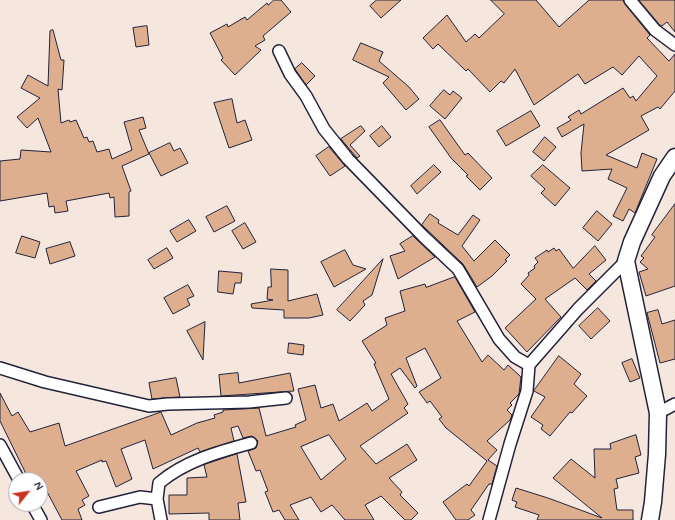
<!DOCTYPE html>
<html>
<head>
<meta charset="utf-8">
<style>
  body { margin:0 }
  #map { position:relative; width:675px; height:520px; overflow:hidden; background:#f5e7dd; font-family:Mynerve,sans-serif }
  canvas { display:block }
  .north { position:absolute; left:8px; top:472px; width:40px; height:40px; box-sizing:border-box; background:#fff; border:1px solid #a7a7b1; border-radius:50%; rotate:60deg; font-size:11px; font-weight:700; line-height:16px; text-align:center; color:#22223b }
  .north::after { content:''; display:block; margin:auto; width:14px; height:18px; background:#c8321e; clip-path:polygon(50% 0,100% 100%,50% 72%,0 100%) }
</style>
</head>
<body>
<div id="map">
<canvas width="675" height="520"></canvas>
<div class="north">N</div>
</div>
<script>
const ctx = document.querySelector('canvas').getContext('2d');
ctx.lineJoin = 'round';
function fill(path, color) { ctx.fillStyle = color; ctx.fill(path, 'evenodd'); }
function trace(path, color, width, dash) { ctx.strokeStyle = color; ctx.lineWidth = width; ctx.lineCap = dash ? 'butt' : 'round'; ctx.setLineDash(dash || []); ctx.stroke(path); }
const building = new Path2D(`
  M274 0H281L291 12 263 36 265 40 255 46 261 50 235 75 221 60 223 58 210 33 227 24 228 27 245 17 247 20 267 3 268 5Z
  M377 0H401L381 18 370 6Z
  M491 0H536L559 27 589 0H623L625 4 650 35 647 38 669 61 675 54V91L660 109 658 107 641 116 649 130 606 155 637 168 642 153 657 159 635 213 629 209 623 221 613 216 627 188 608 179 612 169 582 171 581 153 584 124 562 137 557 128 571 120 568 117 579 110 581 114 623 88 630 98 633 96 636 101 657 76 639 56 622 75 613 67 585 84 578 74 534 105 515 69 504 83 501 81 490 92 468 69 466 71 438 44 433 49 423 38 447 15 466 42 475 34 479 38 504 14Z
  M639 0H675V32L667 22 662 26 660 25Z
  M147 26 149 45 136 47 133 28Z
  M53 30 61 60H64L62 90 58 89 61 123 69 120 70 122 76 120 84 138 87 137 89 142 93 141 97 152 109 149 112 159 132 150 124 122 143 117 146 128 139 130 149 154 122 166 131 191 129 192V216L115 217 114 197 110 198 109 193 66 201 68 211 55 213 54 206 49 207 47 193 0 201V161L20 159 21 150 51 152 38 118 27 128 17 117 40 98 21 88 28 75 48 86 50 31Z
  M361 43 383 52 379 61 409 87 419 99 406 110 383 83 389 77 353 60Z
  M302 63 315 76 306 85 295 69Z
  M444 90 450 95 453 91 462 98 445 119 430 106Z
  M232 99 237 123 245 120 252 140 229 148 214 103Z
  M531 111 540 126 506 146 497 131Z
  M440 120 465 155 468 153 492 178 480 190 466 176 468 175 451 158 429 127Z
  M361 126 365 131 350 145 360 156 357 158 341 139Z
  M382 126 391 137 379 147 370 136Z
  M545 137 556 147 544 161 533 152Z
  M170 143 174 151 180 148 188 163 161 176 149 153Z
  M329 147 345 166 330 176 316 156Z
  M434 165 441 172 417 194 411 186Z
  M543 165 570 188 555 206 541 193 545 189 531 176Z
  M675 204V286L646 296 639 272 648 269 640 262 644 258 641 256 655 237 652 235Z
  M227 206 235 221 214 232 206 217Z
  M597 211 612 224 598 241 583 228Z
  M430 214 439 220 438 223 458 235 473 215 480 220 462 246 474 261 495 240 510 255 505 260 507 261 492 276 477 287 463 264 422 225Z
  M189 220 196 231 177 242 170 231Z
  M245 223 256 242 243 249 232 231Z
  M22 236 40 242 35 258 16 253Z
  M413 236 435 257 398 279 390 256 405 251 400 244Z
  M70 242 75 256 50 264 46 249Z
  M595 246 606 260 589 274 596 281 587 290 575 278 545 299 561 317 527 352 505 328 536 299 521 284 529 275 528 273 535 268 534 266 538 262 535 258 547 250 548 252 554 248 556 251 559 249 573 268Z
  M167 248 173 258 154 269 148 260Z
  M345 250 353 265 366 269 334 287 321 262Z
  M383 259 372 295 363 301 365 305 350 321 337 310Z
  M271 269 288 270V301L317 294 323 315 309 318H284V310L252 308 251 304 273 300 267 299 268 287H271Z
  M219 271 242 273 241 283H235L233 294 218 292Z
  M455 277 475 312 457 321 482 362 488 355 504 370 508 365 521 377 519 394 510 403 512 405 507 410 512 415 510 420 487 441 497 450 488 460 497 466 492 484H489L471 510 475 515 468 520H456L443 502 467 484 469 486 487 461 446 428 439 419 442 417 430 401 427 403 419 392 441 378 425 348 406 358 417 386 415 388 400 368 391 374 408 404 404 408 408 413 360 446 376 464 407 444 417 460 389 478 402 492 400 495 418 513 411 520H405L381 496 365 505 374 520H345L332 505 321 512 311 497 290 505 299 520H285L279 510 273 512 265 492 268 491 260 470 256 471 248 451 256 448 258 441 252 436 243 438 238 426 231 428 234 441 200 452 198 448 153 469 145 440 121 449 132 479 116 487 106 461 102 462V460L76 471 89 496 82 500 85 505 78 509 82 520H62L45 488 40 491V480H29L0 421V393L12 416 18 412 30 432 59 423 65 446 161 412 171 435 197 423 215 418 214 415 223 412V410L259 408 266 436 296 427 295 425 306 420 298 389 315 385 321 408 333 404 339 421 367 403 372 411 389 399 374 364 376 363 362 341 387 325 385 318 405 311 400 291 425 284 426 287ZM329 435 346 459 321 480 301 447Z
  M188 285 194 296 187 299 190 305 173 314 164 298Z
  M598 308 610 321 591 339 579 326Z
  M658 310 662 324 675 320V359L660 363 647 313Z
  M205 322 203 360 187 331Z
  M289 343 304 345 303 355 288 353Z
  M559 356 581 374 574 384 587 396 572 413 570 412 550 436 541 429 543 425 531 417 545 397 534 391Z
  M632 359 640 378 630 382 622 363Z
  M238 373 239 383 290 373 294 391 221 396 219 375Z
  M176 378 180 397 152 399 149 383Z
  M636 435 641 455 635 457 639 473 616 479 618 488 614 489 617 510H633V520H537L539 515 515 507 517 502 512 500 516 488 548 498 602 518 553 478 571 459 595 478 594 449H611L610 444Z
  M237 454 246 502 238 503 240 520H209V513L169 514V495H187V478L207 477 204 465Z`);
fill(building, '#deaf8f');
trace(building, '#22223b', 1);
const minor = new Path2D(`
  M630 0 655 30 675 45
  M279 51 290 74 306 96 324 129 348 159 423 236 458 269 499 339 515 357 529 365
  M0 368 45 382 149 406 168 404 249 402 286 398
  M658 413 675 404
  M0 445 19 480
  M32 504 41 520
  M99 507 140 497 157 499
  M161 520 157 499 159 483C185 461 218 452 251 443
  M489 520 510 444 527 391 529 365 578 309 626 261`);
const secondary = new Path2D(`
  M650 520 653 502 657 454 658 413 626 261 632 242 662 176 675 157`);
trace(minor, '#22223b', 14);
trace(secondary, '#22223b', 19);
trace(minor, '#fff', 11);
trace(secondary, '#fff', 16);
</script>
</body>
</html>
